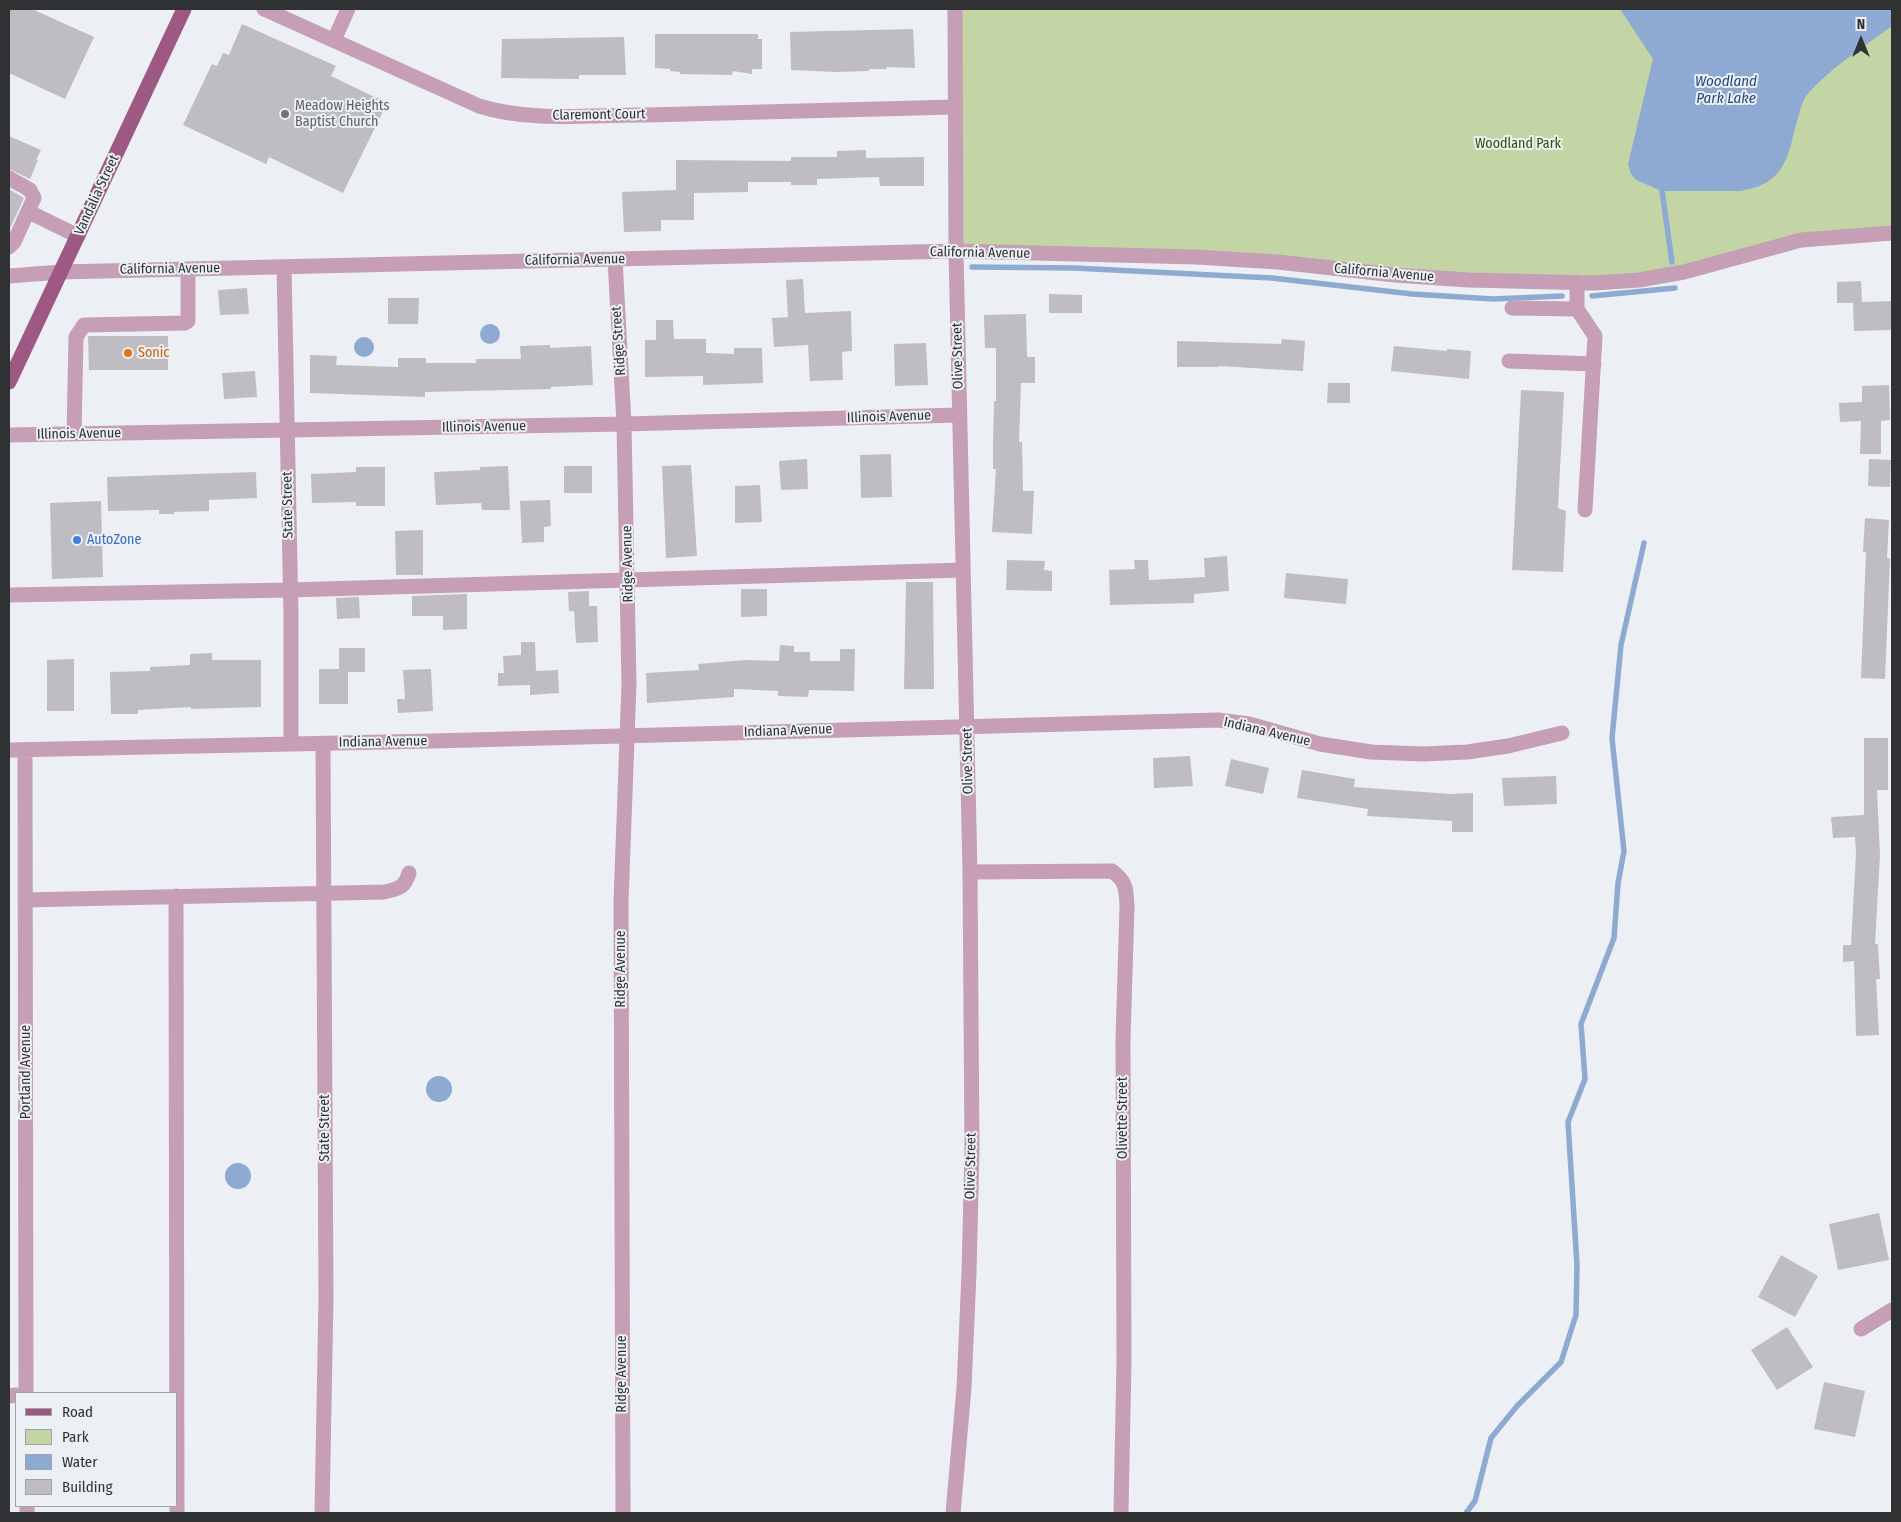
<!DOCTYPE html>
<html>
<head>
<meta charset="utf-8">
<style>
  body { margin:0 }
  #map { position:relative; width:1901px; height:1522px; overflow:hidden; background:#ecf0f4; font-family:"Fira Sans Condensed",sans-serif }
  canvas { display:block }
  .frame { position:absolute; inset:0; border:10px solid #303132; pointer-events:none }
  .legend { position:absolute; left:15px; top:1392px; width:162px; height:115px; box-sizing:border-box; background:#ecf0f4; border:1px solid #a1a4a6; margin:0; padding:6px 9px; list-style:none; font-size:15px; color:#303132 }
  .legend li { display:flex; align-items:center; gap:10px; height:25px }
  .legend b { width:25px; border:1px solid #a1a4a6 }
  .north { position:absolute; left:1836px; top:15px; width:50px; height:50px; -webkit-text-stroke:4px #ecf0f4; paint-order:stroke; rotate:0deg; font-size:14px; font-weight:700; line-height:20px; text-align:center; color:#303132 }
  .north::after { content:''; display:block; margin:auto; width:18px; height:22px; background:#303132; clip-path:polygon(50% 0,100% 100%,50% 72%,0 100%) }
</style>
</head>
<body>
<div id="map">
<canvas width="1901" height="1522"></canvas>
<div class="frame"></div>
<ul class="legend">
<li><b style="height:6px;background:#9e5884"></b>Road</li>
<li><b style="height:14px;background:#c3d5a5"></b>Park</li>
<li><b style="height:14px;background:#8ea9d2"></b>Water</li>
<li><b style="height:14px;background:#bfbdc1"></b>Building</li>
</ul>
<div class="north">N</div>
</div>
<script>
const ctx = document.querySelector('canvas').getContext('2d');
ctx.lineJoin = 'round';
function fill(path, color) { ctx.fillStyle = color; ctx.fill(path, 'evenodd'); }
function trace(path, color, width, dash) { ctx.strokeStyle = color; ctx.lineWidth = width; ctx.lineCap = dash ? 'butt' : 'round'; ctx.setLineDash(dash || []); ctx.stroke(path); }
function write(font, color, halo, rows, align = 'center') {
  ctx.font = font + ' "Fira Sans Condensed",sans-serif'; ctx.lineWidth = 4; ctx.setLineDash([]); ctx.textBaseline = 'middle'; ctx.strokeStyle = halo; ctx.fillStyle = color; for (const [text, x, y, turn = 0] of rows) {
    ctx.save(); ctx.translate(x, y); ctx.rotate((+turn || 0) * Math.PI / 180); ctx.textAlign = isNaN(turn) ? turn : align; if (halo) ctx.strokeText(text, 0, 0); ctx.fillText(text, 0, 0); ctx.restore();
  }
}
fill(new Path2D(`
  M957 9H1892V234L1801 240 1663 276 1512 281 956 251Z`), '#c3d5a5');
fill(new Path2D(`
  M1620 9H1892V26C1862 48 1830 68 1806 96 1802 102 1800 111 1798 118 1787 157 1787 184 1739 191H1662L1636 180 1631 174 1628 164 1653 59Z
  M480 334a10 10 0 1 1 20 0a10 10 0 1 1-20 0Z
  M354 347a10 10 0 1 1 20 0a10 10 0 1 1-20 0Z
  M426 1089a13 13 0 1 1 26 0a13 13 0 1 1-26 0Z
  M225 1176a13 13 0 1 1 26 0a13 13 0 1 1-26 0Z`), '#8ea9d2');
trace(new Path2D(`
  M1662 191 1672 262
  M972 267 1074 268 1272 278 1412 294 1493 299 1562 296
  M1592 296 1675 288
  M1466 1513 1475 1501 1491 1438 1517 1406 1561 1362 1576 1315 1577 1265 1568 1122 1585 1079 1581 1024 1614 938 1618 883 1624 851 1612 738 1621 645 1644 543`), '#8ea9d2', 5.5);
fill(new Path2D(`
  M9 9H32L94 37 65 99 9 73Z
  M242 24 336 66 331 76 387 103 343 193 269 157 266 164 183 125 212 64 217 66 223 53 229 55Z
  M913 29 915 68 886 67 887 69H869V71L836 72 791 70 790 32Z
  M655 34H758V39H762V69H752V74L733 71 732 75 680 74V72L670 71V69L655 68Z
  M624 37 626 75H579V79L501 78 502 39Z
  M9 136 41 150 36 160H38L30 179 9 169Z
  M866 150V158L924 157V186H880L879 177 817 179V185H791V182H748V192L694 193V220H661V231L624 232 622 192 676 190V160L791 161V157H837V151Z
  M9 189 24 198 9 231Z
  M803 279 805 313 851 311 852 351 842 352 843 380 810 381 808 345 774 347 772 318 788 317 786 280Z
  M1861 281 1862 302 1891 301 1892 330 1854 331 1853 303H1837V282Z
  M247 288 249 314 220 315 218 290Z
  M1049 294 1082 295V313H1049Z
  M388 298H419L418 324H388Z
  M1026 314 1027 357H1035V383H1021L1019 442H1022L1023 491H1034L1032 534 992 532 996 469H993V444L994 401H996V348H985L984 315Z
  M656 320H673L674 339H706V353L734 354V348H762L763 383 703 385V376L645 377V340H656Z
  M88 336H168V370H89Z
  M1282 339 1305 341 1303 371 1218 366V367H1177V341L1281 344Z
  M926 343 928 385 895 386 894 344Z
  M550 345V348L591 346 593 385 551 387V389L425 392V397L310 393V355L337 356 336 365 398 367V358H426V363H476V359H521L520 346Z
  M1394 346 1447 351V349L1471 351 1469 379 1391 371Z
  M255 371 257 397 224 399 222 373Z
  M1328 383H1350V403H1327Z
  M1889 385 1890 420 1881 421V454H1860L1861 421 1840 422 1839 403 1862 402V386Z
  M1521 390 1564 392 1558 508 1566 511 1563 572 1512 570Z
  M891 454 892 497 861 498 860 455Z
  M807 459 808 489 781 490 779 461Z
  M1869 459 1891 460 1890 487 1868 486Z
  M691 465 697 556 666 558 662 466Z
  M508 466 510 510H482L481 503 436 505 434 472 480 470V467Z
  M564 466H592V493H564Z
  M356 467H385V506H356V502L312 503 311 474 356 472Z
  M256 472 257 498 209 500V511L174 512V514H159V510L108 511 107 477Z
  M760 485 762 522 735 523V486Z
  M550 500 551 526 544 527V542L522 543 520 501Z
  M101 501 103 577 52 579 50 503Z
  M1865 518 1889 520 1887 558 1890 559 1885 679 1861 678 1866 552H1863Z
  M423 530V575H396L395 531Z
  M1227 556 1229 591 1194 594V603L1110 605 1109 570 1135 569 1134 560H1148L1149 580 1205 577 1204 558Z
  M1007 560 1045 561 1044 570 1052 571V591L1006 590Z
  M1286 573 1348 579 1346 604 1284 598Z
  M906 582H933L934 689H904Z
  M741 589H767V616L741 617Z
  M589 591V606H597L598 642 576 643 574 611H569L568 592Z
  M467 594V629L443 630V616H412V596Z
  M359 597 360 618 337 619 336 598Z
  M521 642H535L536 671 558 670 559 693 530 695V685L498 686V673H504L503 656 521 655Z
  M780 645 794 646V652H810V661H840V649H855L854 691 809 690 808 697 778 696V691L734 689V697L647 703 646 673 699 670 698 664 746 660 779 661Z
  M339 648H365V672H348V704H319V669H339Z
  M212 653V660H261V707L191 709V707L138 710V714H111L110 672 150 671V667L190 665V654Z
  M74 659V711H47V660Z
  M431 669 433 711 398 713 397 699H405L403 670Z
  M1864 738H1888V790H1877L1880 855 1875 944H1878L1880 979H1876L1879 1035 1856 1036 1854 961 1843 962V945H1851L1856 853 1855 837 1833 838 1831 817 1864 815Z
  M1190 756 1193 786 1154 788 1153 758Z
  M1231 759 1269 768 1263 794 1225 786Z
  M1302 770 1355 779 1354 787 1451 794 1473 793V832H1452V821L1367 816 1368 809 1297 798Z
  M1556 776 1557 804 1504 806 1502 778Z
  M1879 1213 1889 1260 1838 1270 1829 1224Z
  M1781 1255 1818 1276 1795 1317 1758 1297Z
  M1787 1327 1813 1367 1777 1390 1751 1350Z
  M1824 1382 1865 1391 1855 1437 1814 1429Z`), '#bfbdc1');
trace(new Path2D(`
  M264 9 479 106C530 122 588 115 641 115 746 113 851 110 955 107
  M334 40 348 9
  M9 178 30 190 34 198 14 242 9 247
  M29 212 78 236
  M615 259 624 424 629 684 621 902 623 1513
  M284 267 291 616V744
  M9 276 61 272 956 251 1196 257 1278 262 1395 275 1468 280 1594 283 1639 280 1684 272 1801 240 1892 233
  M1577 282V309L1595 336 1585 510
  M1512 308 1577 309
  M1509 361 1594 364
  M74 434 76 337 84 325 185 323 188 321V269
  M9 435 624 424 959 415
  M9 595 290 590 963 570
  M9 750 433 741 1218 720 1249 724 1320 744 1371 752 1423 754 1467 752 1508 746 1562 733
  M25 750 26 1393
  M970 872 1112 871C1127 882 1126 890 1127 906L1123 1040 1124 1361 1121 1513
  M176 896 177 1513
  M25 900 384 892C399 889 405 887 409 873
  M1861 1329 1892 1310
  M9 1396 16 1395
  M27 1506V1513
  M322 1513 326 1298 323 744
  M953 1513 964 1388 969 1273 972 1150 970 872 956 251 955 9`), '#c69eb6', 15);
trace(new Path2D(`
  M9 382 184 9`), '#9e5884', 15);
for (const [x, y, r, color] of [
  [285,114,5,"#6b7280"],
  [128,353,5,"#e8710a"],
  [77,540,5,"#3f7fe0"]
]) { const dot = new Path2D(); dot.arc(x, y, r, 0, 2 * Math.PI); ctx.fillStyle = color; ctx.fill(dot); trace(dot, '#ecf0f4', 2); }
write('14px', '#5b616d', '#ecf0f4', [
  ["Meadow Heights",295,106],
  ["Baptist Church",295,122]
], 'left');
write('14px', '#303132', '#ecf0f4', [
  ["Claremont Court",599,115,-1],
  ["Vandalia Street",97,195,-65],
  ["California Avenue",980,253,1],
  ["California Avenue",575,260,-1],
  ["California Avenue",170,269,-1],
  ["California Avenue",1384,273,5],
  ["Ridge Street",619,341,-94],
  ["Olive Street",958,356,-91],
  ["Illinois Avenue",889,417,-2],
  ["Illinois Avenue",484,427,-1],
  ["Illinois Avenue",79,434,-1],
  ["State Street",288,505,-91],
  ["Ridge Avenue",628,564,-91],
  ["Indiana Avenue",788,731,-2],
  ["Indiana Avenue",1267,732,13],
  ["Indiana Avenue",383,742,-1],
  ["Olive Street",968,761,-91],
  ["Ridge Avenue",621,969,-90],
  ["Portland Avenue",26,1072,-90],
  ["Olivette Street",1123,1118,-90],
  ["State Street",325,1128,-90],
  ["Olive Street",971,1166,-89],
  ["Ridge Avenue",622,1374,-90]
]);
write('14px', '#394d00', '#ecf0f4', [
  ["Woodland Park",1518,144]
]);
write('14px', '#c56008', '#ecf0f4', [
  ["Sonic",138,353]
], 'left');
write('14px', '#366cbe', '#ecf0f4', [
  ["AutoZone",87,540]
], 'left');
write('italic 15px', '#26477b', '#ecf0f4', [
  ["Woodland",1726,82],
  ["Park Lake",1726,99]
]);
</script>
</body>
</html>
